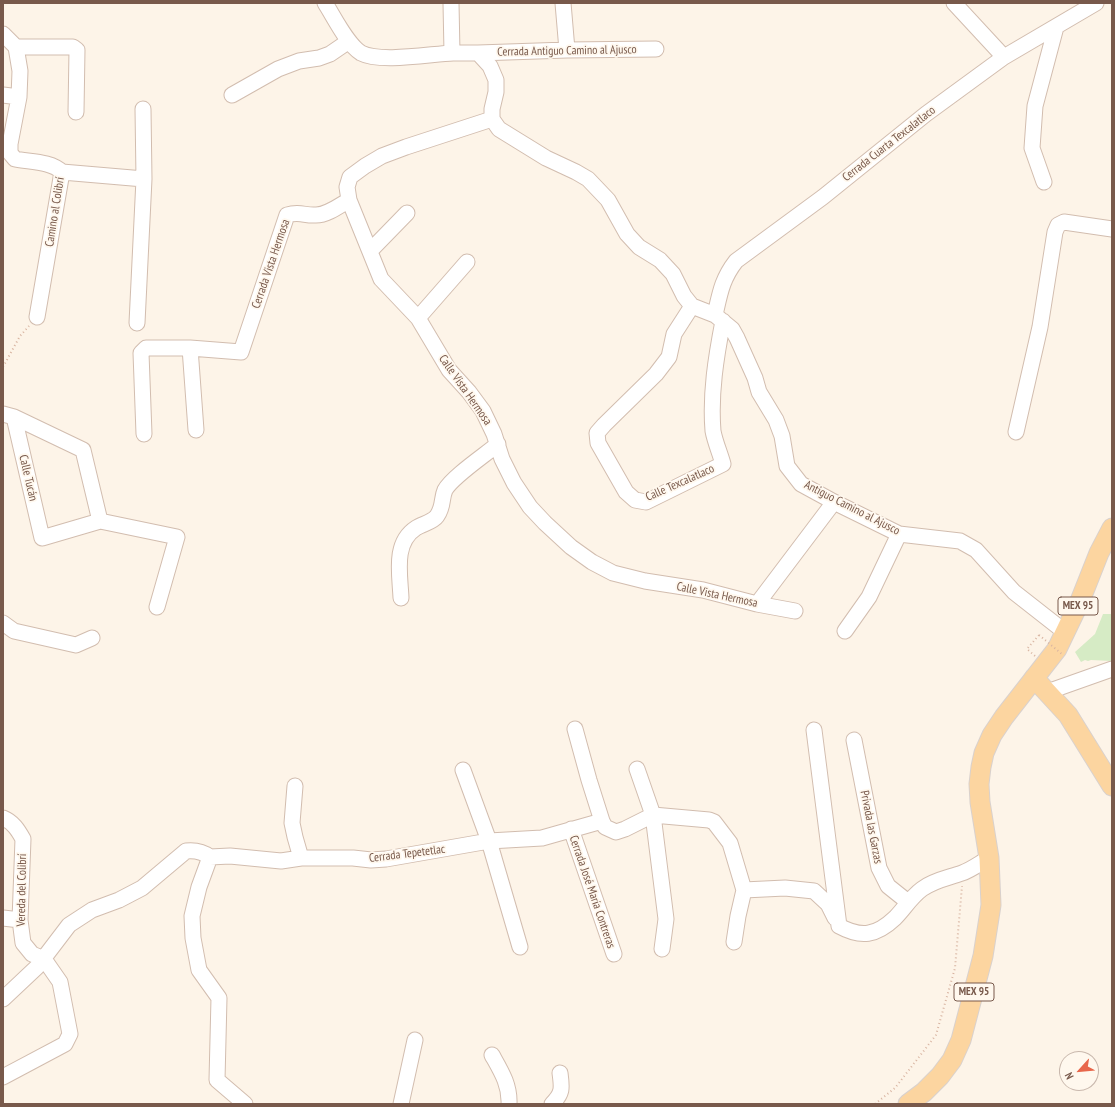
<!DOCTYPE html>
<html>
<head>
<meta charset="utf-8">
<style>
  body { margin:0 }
  #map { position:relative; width:1115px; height:1107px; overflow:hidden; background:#fdf4e8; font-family:"PT Sans Narrow",sans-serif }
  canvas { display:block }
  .frame { position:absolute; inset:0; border:4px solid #78594b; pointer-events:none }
  .north { position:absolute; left:1059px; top:1051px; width:40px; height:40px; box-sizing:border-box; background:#fff8ee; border:1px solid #c9b8ad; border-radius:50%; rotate:243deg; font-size:11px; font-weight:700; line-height:16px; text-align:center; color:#78594b }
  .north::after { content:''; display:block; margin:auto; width:14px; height:18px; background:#e8674b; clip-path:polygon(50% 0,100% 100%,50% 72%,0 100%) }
</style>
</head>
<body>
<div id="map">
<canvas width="1115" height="1107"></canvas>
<div class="frame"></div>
<div class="north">N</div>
</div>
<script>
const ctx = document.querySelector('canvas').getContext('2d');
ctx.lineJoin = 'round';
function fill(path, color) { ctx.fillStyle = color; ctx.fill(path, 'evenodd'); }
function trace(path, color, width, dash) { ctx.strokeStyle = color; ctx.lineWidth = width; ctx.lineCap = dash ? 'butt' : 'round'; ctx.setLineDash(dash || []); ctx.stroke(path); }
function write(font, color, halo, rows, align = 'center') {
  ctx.font = font + ' "PT Sans Narrow",sans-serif'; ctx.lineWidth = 3.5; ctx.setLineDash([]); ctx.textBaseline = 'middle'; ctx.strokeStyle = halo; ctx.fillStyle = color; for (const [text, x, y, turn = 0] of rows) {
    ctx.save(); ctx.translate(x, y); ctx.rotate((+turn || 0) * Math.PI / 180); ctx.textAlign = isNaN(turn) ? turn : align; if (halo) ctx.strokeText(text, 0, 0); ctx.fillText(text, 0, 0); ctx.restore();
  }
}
fill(new Path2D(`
  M1103 614H1111L1112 615V661L1091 660 1088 661 1085 660 1081 662 1075 652 1095 634Z`), '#d6ebc5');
const minor = new Path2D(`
  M325 3C334 17 347 44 361 53 380 63 430 54 453 53 461 53 469 53 478 53L490 66 496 80V92L492 109V119L499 129 546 158 576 172 588 179 608 200 627 234 639 247 660 260 673 274 684 296 692 306 715 315 732 329 737 338 755 378 759 392 776 420 782 436 787 466 801 484 834 502 899 534 960 541 976 550 1014 592 1065 632
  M451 3 452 53
  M563 3 567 50
  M954 3 1004 57
  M3 34 16 47 20 71 19 97 10 144V153L15 159C30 162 51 161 62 172L37 317
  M16 47H73L77 50 76 112
  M478 53 567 50 656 49
  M3 95 19 97
  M232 95 278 69 299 61 319 58 330 54 349 41
  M143 109 144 179
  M492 119 406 147 382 156 365 166 350 177 347 187 349 200 381 279 418 318 449 370 469 392 483 411 494 434 502 459 514 483 530 507 545 523 571 547 592 562 613 573 645 581 703 590 757 604 795 611
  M62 172 144 179 137 323
  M1044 182 1032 148 1035 106 1056 27
  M370 251 407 213
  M692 306 674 334 669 357 656 374 604 425 597 433 598 443 626 492 635 500 646 502 723 464C720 453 715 442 713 431 710 394 716 357 723 321
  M715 315C720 293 722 279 736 261L823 197 926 114 1004 57 1096 3
  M418 318 467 262
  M190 348 196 430
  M3 414 14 417 83 450 100 521
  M14 417 42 538 100 521 177 537 157 607
  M1016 432 1040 327 1055 232 1058 225 1064 222 1112 229
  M144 434 141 353 146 348H190L241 352 287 215C300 211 305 216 316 215 327 215 339 206 349 200
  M401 598C400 574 393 543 416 528 422 524 433 522 437 516 444 506 441 499 445 490 452 477 485 455 498 444
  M757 604 834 502
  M3 623 14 631 76 645 92 638
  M845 631 869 597 899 534
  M1047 692 1112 669
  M575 729 589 780 602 821 605 827 616 832 625 829 653 815 709 820 714 822 730 843 744 890 738 916 734 942
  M814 730 839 926C861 938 876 936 895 918 904 909 911 897 922 889 934 880 948 878 962 873 971 870 980 863 989 858
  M854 740 879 868 888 886 908 902
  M637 769 653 815 666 919 662 949
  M463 770 489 841 520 947
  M295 786 292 823 295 837 301 858
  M3 818C13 822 18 830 23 839L20 920 23 943 32 954 44 959
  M571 829 614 954
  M210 857 230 856 281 861 301 858H353L371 860 386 859 489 841 542 838 602 821
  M210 857 199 887 192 916 193 938 199 970 219 998 217 1080 245 1104
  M744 890 785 888 814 891 828 904 835 918
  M3 918 20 920
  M3 999 37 967 69 925 92 910 119 900 142 888 186 851C195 850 202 851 210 857
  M492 1055C501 1071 510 1085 509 1104
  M3 1077 65 1044 70 1034 60 982 44 959
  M401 1104 415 1040
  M552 1104C563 1093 562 1088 560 1073`);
const major = new Path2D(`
  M1034 678 1068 715 1112 786
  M908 1104 924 1092 940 1076 952 1060 961 1040 983 956 991 905 989 858 980 802 979 784 981 767 984 753 992 735 1004 717 1057 649 1080 601 1099 553 1112 528`);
trace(minor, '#d2bdaf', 17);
trace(major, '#d9d1cd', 21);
trace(new Path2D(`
  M3 367 20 336 29 326
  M1035 656 1027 649 1039 635
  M875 1104 895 1088 936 1035 955 968 962 886`), '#d8b4a1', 2, [1, 3]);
trace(minor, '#fff', 15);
trace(major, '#fcd5a0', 19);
trace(new Path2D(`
  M1039 635 1063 655`), '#d8b4a1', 2, [1, 3]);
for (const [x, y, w] of [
  [1078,606,40],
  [974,992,40]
]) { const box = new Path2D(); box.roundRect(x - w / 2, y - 9, w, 18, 3); ctx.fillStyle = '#fff8ee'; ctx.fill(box); trace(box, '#78594b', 1); }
write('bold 11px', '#78594b', null, [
  ["MEX 95",1078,606],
  ["MEX 95",974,992]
]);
write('12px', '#78594b', '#fff8ee', [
  ["Cerrada Antiguo Camino al Ajusco",567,51,-1],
  ["Cerrada Cuarta Texcalatlaco",889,144,-38],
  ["Camino al Colibrí",55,212,-81],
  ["Cerrada Vista Hermosa",271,264,-71],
  ["Calle Vista Hermosa",465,390,55],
  ["Calle Tucán",28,478,77],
  ["Calle Texcalatlaco",680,483,-24],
  ["Antiguo Camino al Ajusco",852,508,27],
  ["Calle Vista Hermosa",717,595,12],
  ["Privada las Garzas",871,827,79],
  ["Cerrada Tepetetlac",407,854,-7],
  ["Vereda del Colibrí",22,890,-89],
  ["Cerrada José María Contreras",592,892,71]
]);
</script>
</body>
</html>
